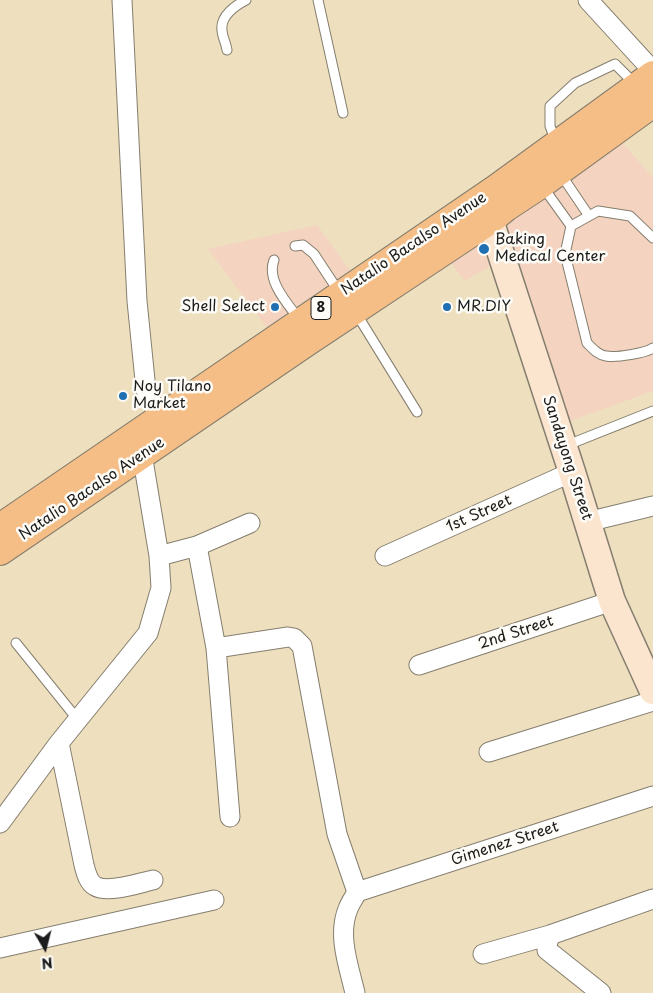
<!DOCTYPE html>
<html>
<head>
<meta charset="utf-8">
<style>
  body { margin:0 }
  #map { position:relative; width:653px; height:993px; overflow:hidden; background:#eedfbf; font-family:"Playpen Sans",sans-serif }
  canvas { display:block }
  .north { position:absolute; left:20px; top:923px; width:50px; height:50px; -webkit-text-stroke:4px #fdfcf7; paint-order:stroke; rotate:172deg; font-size:14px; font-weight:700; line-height:20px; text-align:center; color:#1c1c1c }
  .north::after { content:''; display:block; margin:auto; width:18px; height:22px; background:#1c1c1c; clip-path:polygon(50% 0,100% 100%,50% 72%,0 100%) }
</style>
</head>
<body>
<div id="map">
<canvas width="653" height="993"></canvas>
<div class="north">N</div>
</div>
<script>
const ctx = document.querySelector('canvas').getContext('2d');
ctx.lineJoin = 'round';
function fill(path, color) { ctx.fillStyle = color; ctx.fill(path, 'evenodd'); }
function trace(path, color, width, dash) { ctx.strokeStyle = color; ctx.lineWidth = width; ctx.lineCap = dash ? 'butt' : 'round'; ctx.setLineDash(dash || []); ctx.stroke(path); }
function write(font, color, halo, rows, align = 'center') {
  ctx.font = font + ' "Playpen Sans",sans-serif'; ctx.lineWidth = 5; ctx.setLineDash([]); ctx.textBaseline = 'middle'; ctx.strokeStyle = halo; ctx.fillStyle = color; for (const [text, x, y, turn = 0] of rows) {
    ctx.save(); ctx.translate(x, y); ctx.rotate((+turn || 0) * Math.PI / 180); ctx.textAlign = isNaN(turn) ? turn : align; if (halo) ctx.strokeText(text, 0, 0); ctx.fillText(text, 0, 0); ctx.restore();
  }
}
fill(new Path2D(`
  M621 141 653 178V391L567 422 505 223Z
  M317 225 352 273 268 329 208 249Z
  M491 238 500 260 465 281 451 263Z`), '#f4d3c0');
const lane = new Path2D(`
  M318 0 343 113
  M227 50C226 43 222 36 222 30 220 16 236 5 246 0
  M556 142 550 126V106L575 83 615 64 635 84
  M560 173 589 216
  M543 187 571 226 565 254 587 343C593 349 598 355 606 356 616 358 646 353 653 348
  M571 226 598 211 630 216 653 238
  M295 246 303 245 314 254 339 292
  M274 260C266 281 288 304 299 319
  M356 313 417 412
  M565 446 653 411
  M16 643 78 720`);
const street = new Path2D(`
  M122 0 137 301 146 390 150 400 168 427
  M588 0 653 71
  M587 522 653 506
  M197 546 216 648 230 817
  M159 556 197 546 250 523
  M385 556 572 472
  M216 648 288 637 294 638 302 646 337 834 357 892C354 898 350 903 348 909 337 935 349 967 355 993
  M419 665 612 601
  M59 743 84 865C86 872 88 882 95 886 108 894 139 883 153 880
  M489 752 653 701
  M0 823 59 743 148 633 161 588 159 556 142 454
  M357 892 653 796
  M550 935 547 945V950L601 993
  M0 948 214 900
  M483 954 550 935 653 899`);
const secondary = new Path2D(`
  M482 200 490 220 572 472 612 601 653 691`);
const highway = new Path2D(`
  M0 528 496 189 653 75
  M0 551 308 341 490 220 506 207 541 184 653 103`);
trace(lane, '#857e6e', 11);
trace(street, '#857e6e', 21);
trace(secondary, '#857e6e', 29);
trace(highway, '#857e6e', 30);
trace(lane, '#fff', 9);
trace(street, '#fff', 19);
trace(secondary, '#fbe5cf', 26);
trace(highway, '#f6be87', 28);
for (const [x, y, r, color] of [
  [484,249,6,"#1f6fb2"],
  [275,307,5,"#1f6fb2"],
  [447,307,5,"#1f6fb2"],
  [123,396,5,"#1f6fb2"]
]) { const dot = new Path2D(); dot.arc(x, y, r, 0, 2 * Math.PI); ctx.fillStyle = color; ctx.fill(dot); trace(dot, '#fdfcf7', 2); }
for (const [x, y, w] of [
  [321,308,20]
]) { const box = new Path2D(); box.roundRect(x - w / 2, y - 11.5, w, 23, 4); ctx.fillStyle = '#fdfcf7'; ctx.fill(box); trace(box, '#1c1c1c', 1); }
write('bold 14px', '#1c1c1c', null, [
  ["8",321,308]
]);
write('15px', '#1c1c1c', '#fdfcf7', [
  ["Baking",495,240],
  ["Medical Center",495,257],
  ["Shell Select",265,307,"right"],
  ["MR.DIY",457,307],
  ["Noy Tilano",133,387],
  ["Market",133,404]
], 'left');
write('15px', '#1c1c1c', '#fdfcf7', [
  ["Natalio Bacalso Avenue",414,244,-34],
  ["Sandayong Street",567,458,72],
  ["Natalio Bacalso Avenue",92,489,-34],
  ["1st Street",479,514,-24],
  ["2nd Street",516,633,-18],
  ["Gimenez Street",505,844,-18]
]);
</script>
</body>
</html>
